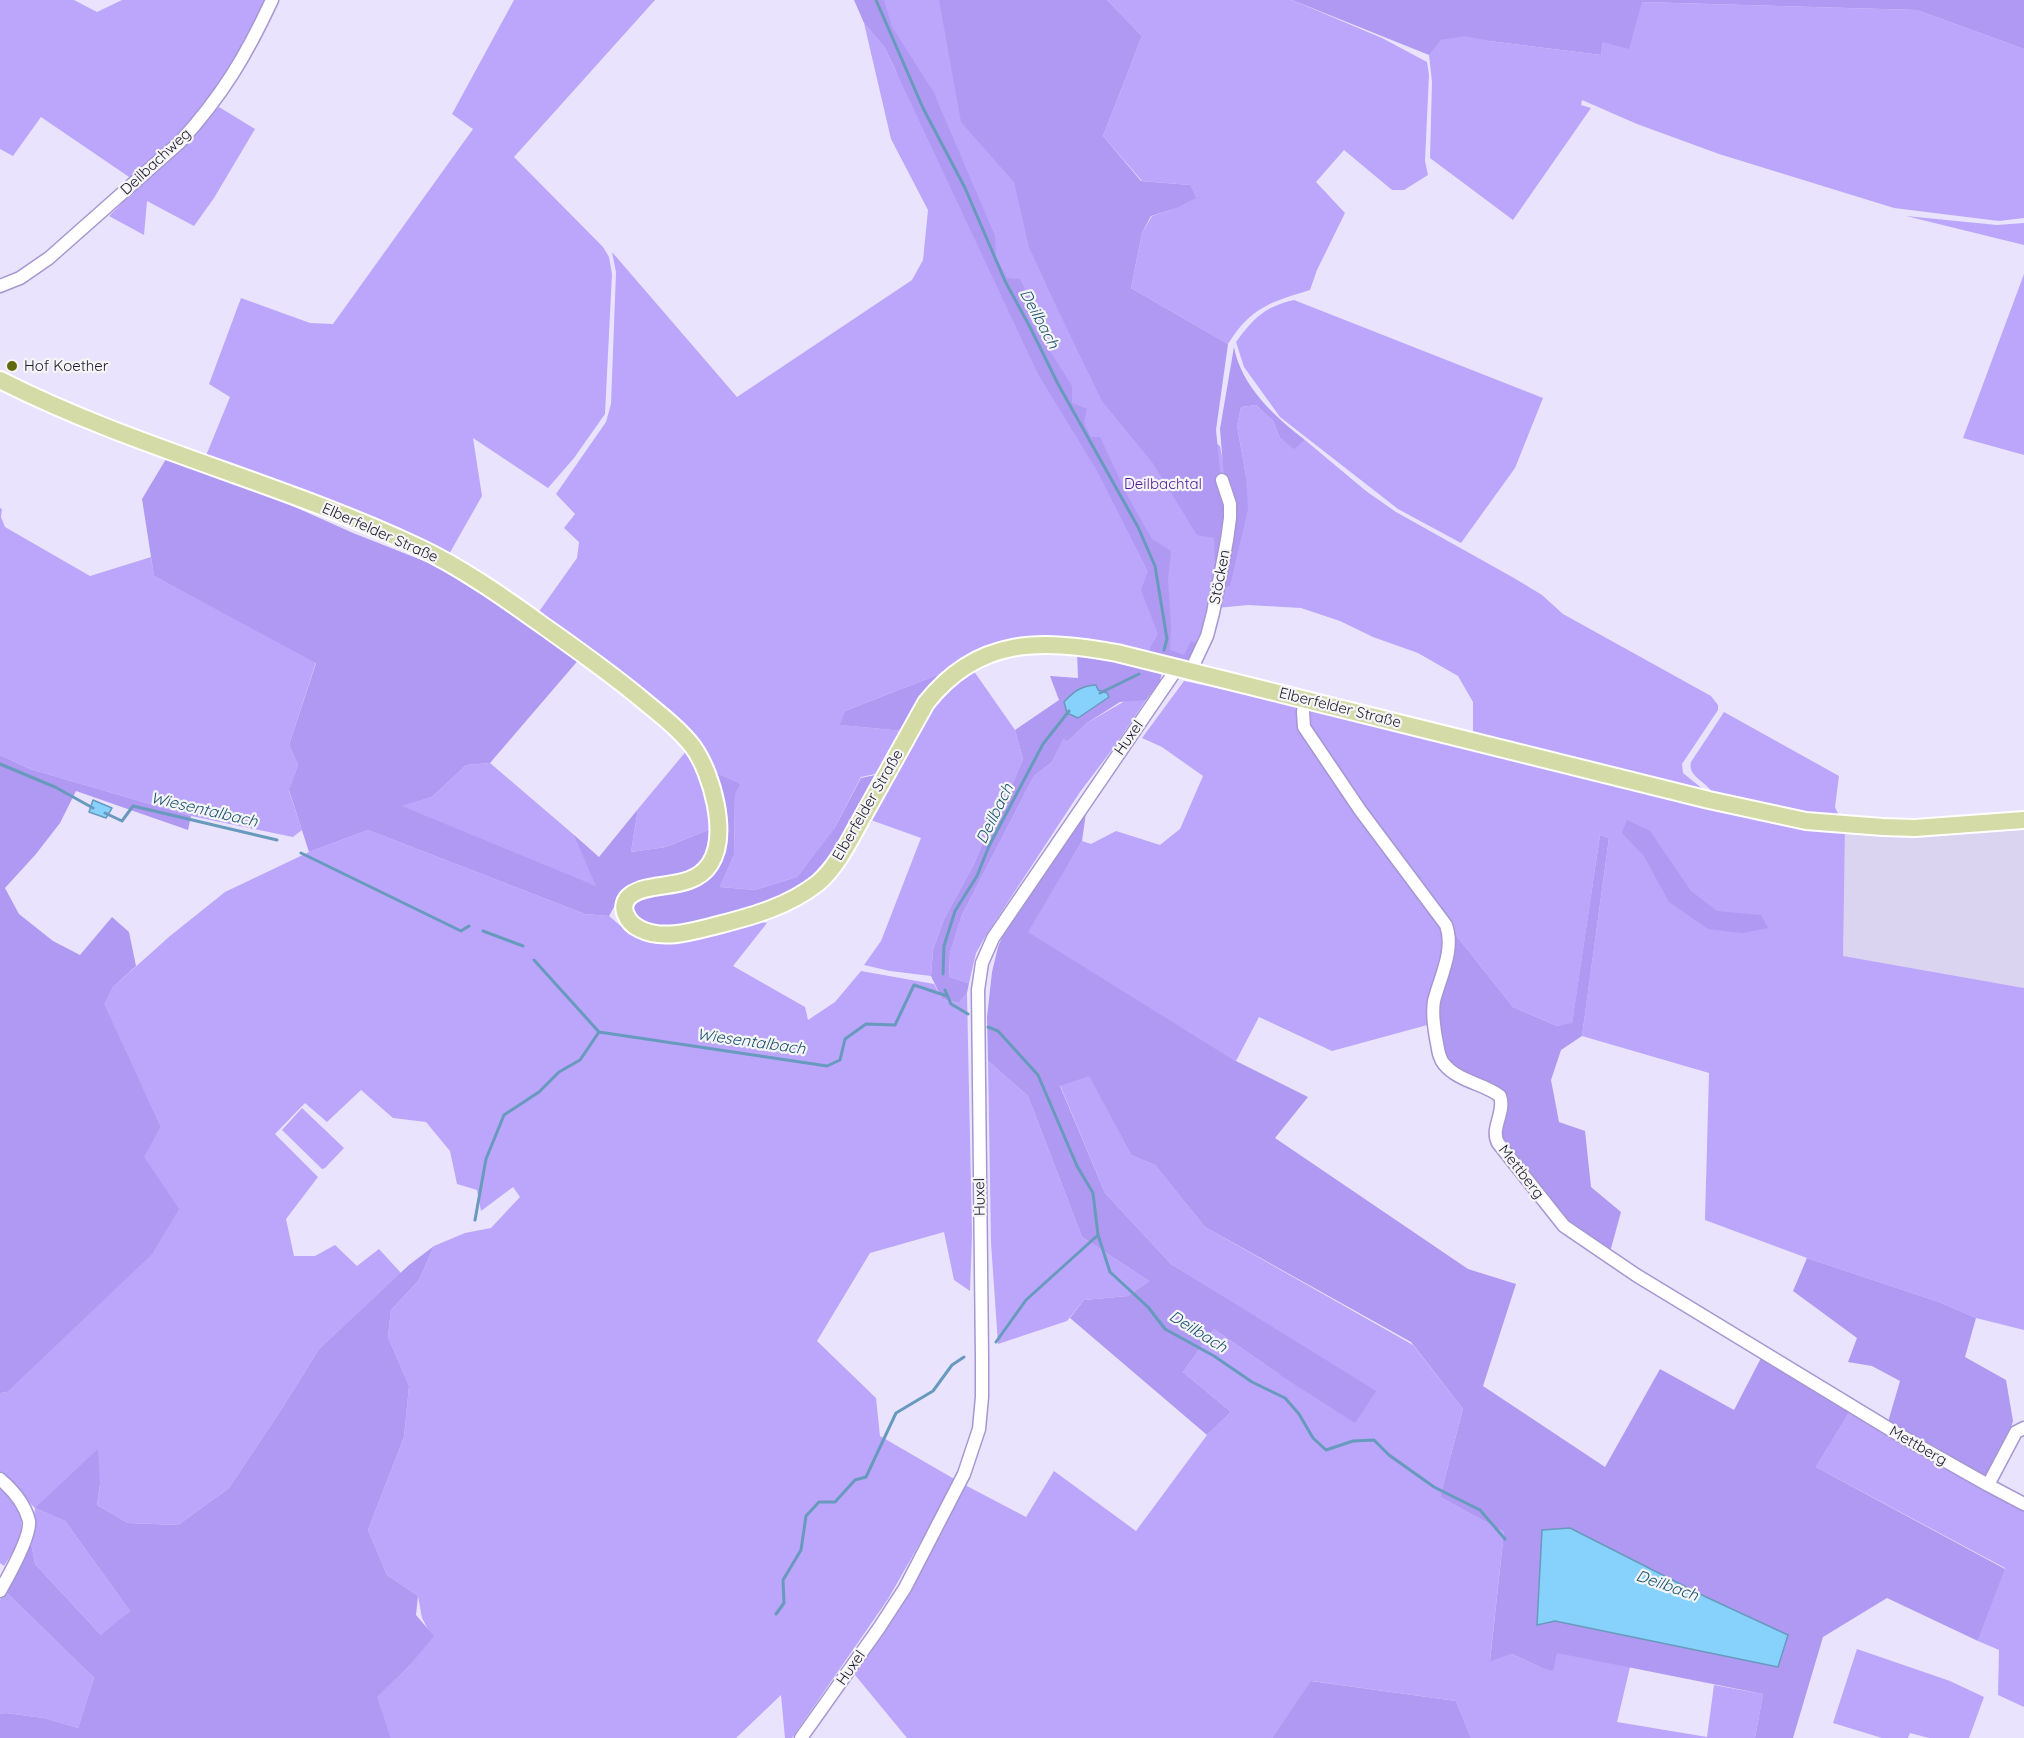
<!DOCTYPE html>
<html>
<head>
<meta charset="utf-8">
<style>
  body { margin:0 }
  canvas { display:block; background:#e9e3fd }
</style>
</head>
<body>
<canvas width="2024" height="1738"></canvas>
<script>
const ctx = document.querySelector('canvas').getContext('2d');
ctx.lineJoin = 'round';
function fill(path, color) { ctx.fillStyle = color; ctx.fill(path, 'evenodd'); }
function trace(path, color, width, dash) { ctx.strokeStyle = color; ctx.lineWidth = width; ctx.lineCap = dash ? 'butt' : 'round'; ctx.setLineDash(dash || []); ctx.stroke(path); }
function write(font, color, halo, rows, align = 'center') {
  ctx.font = font + ' Quicksand,sans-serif'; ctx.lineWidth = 4.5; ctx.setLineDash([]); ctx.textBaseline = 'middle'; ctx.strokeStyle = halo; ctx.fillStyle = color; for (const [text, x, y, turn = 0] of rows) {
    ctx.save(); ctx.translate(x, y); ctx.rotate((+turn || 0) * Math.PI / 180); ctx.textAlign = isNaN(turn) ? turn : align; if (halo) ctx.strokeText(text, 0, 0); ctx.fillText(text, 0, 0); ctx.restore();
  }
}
fill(new Path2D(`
  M2024 825V988L1842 956 1845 829Z`), '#dad4f1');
fill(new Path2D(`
  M0 0H74L97 12 122 0H268L229 75 177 138 138 170 132 179 41 117 13 156 0 149Z
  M514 0H655L514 157 603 247 609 257 612 274 605 414 574 458 548 488 473 438 482 496 448 556 205 458 230 397 209 384 241 298 310 323 333 324 473 129 452 114Z
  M878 0H961L1143 391 1220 446 1231 499 1213 627 1191 658 1150 648 1146 655 989 648 942 673 845 711 841 725 903 731 880 773 861 777 833 831 797 877 755 890 720 887 734 855 735 794 538 613 577 558 579 542 564 528 575 514 556 494 606 422 611 404 616 272 612 252 737 397 912 280 923 260 928 210 891 139 864 23 885 48 897 74Z
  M1107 0H1292L1382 38 1427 62 1429 75 1425 161 1428 175 1404 190H1392L1344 150 1316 182 1345 213 1317 270 1310 290C1271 302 1251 307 1228 344L1131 288 1142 233 1152 216 1174 209 1190 185 1142 181 1103 136 1142 36Z
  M1642 2 1917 10 2024 49V218L1999 221 1894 208 1719 154 1637 124 1582 100 1581 105 1591 108 1513 220 1430 158 1432 82 1429 55 1440 40 1465 35 1489 41 1601 55 1603 42Z
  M219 107 255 129 214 198 194 226 147 201 144 235 109 216Z
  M1906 216 1997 225 2024 223V245Z
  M2024 274V455L1963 438Z
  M1294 300 1543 398 1515 468 1461 543 1398 509 1280 417 1244 367 1236 342C1254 318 1264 307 1294 300Z
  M1256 405 1273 421 1280 438 1294 448 1305 440 1366 491 1396 512 1514 578 1542 595 1563 614 1711 696 1718 705V710L1682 764 1683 773 1704 790 1705 793 1473 736V702L1458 676 1418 653 1373 637 1340 621 1301 608 1248 605 1217 608 1246 476 1237 426 1241 407Z
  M0 508 2 509 1 517 5 527 90 576 151 557 154 576 316 662 289 745 298 765 289 791 302 830 293 837 191 816 30 769 0 755Z
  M971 667 1015 730 1023 759 999 815 985 837 974 864 944 919 933 950 931 976 890 971 864 965 881 941 921 838 868 819 940 690Z
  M1184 681 1302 706 1301 712 1448 936 1431 1024 1332 1051 1259 1017 1236 1061 1027 932 1082 841 1091 844 1116 831 1160 845 1180 829 1203 776 1162 747 1142 738Z
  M1130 698 1146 700 1114 747 1080 792 985 937 976 953 969 983 949 977 950 953 962 915 1034 776 1052 762 1063 738 1068 741 1087 723Z
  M1308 705 1845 829 1843 956 2024 988V1330L1976 1318 1939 1302 1807 1258 1705 1220 1709 1073 1582 1036 1609 838 1600 835 1572 1024 1557 1026 1513 1007 1448 925 1306 727Z
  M1724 712 1839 776 1835 807 1840 818 1792 812 1714 795C1708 782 1687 777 1691 762Z
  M688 749 699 769 713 828 666 847 631 852 638 809Z
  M490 763 573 834 597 887 401 806 432 797 466 765Z
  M368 830 585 914 609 916 628 932 639 936 755 921 767 923 733 966 805 1007 808 1020 835 1002 861 971 934 984 942 999 959 1003 967 993 972 1235 970 1291 954 1280 944 1232 870 1253 817 1341 876 1398 880 1436 956 1480 888 1599 792 1738H785L781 1695 736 1738H391L376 1697 409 1666 431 1635 422 1618 418 1596 387 1575 368 1530 404 1437 409 1386 388 1337 391 1310 419 1280 434 1246 465 1233 491 1228 520 1197 513 1187 481 1211 477 1190 457 1184 450 1151 426 1122 393 1118 361 1090 327 1122 305 1103 275 1134 318 1177 286 1219 294 1256H315L335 1245 357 1266 379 1249 401 1273 319 1349 281 1410 229 1488 178 1525 128 1523 97 1505 100 1484 35 1508 65 1521 130 1611 102 1636 35 1564 31 1543 35 1508 0 1475V1393L7 1392 161 1127 103 1004 113 987 170 936 225 892 309 852Z
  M988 1061 1028 1096 1082 1237 1149 1281 1128 1296 1084 1300 1067 1321 998 1344 991 1243Z
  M1089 1075 1131 1155 1155 1165 1205 1227 1413 1345 1463 1409 1440 1497 1504 1532 1490 1660 1512 1654 1540 1667 1557 1652 1630 1667 1617 1722 1707 1737 1714 1685 1763 1694 1755 1738H1471L1456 1701 1312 1681 1272 1738H907L855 1675 887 1628 965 1485 1026 1517 1054 1471 1136 1531 1207 1435 1231 1412 1183 1372 1214 1329 1280 1375 1375 1392 1171 1264 1105 1193 1060 1085Z
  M302 1108 344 1148 325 1168 322 1169 282 1130Z
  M1850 1411 2024 1509V1707L1998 1695 1999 1650 1978 1641 2005 1568 1816 1467Z
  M0 1487C30 1517 26 1533 4 1566L0 1563Z
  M5 1591 94 1678 78 1728 44 1718 6 1713 0 1714V1600Z
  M1857 1649 1950 1681 1984 1697 1969 1738H1929L1910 1733 1908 1738H1882L1833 1723Z`), '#bba6fc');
fill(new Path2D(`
  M854 0H884L892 27 933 91 995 236 996 257 1007 278 1020 279 1034 309 1028 316 1072 386V403L1087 409 1084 422 1091 437H1100L1128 497 1152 539 1171 551 1168 579 1171 626 1170 650 1184 655 1191 641 1199 644 1187 662 1146 655 1158 634 1141 590 1148 571 1096 469 1038 374 885 48 864 23Z
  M939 0H1107L1142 36 1103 136 1141 181 1190 185 1196 198 1174 209 1151 216 1142 233 1131 288 1228 344 1216 430 1221 481 1228 505 1216 589 1214 538 1197 535 1152 462 1102 401 1057 308 1029 247 1014 182 961 122Z
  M1292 0H2024V49L1917 10 1642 2 1629 49 1603 42 1601 55 1489 41 1465 36 1441 40 1429 55Z
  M1234 347C1241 386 1275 417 1305 440L1294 449 1280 438 1273 421 1256 405 1241 407 1237 426 1246 476 1248 509 1230 586 1220 589 1229 540 1220 429Z
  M166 459 268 495 353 533 434 565 581 657 490 763 466 765 432 797 402 806 596 886 573 834 599 857 638 809 631 852 666 847 713 828V846L700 868 619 898 609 916 585 914 368 830 309 852 289 790 298 765 289 745 316 663 154 576 142 499Z
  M1077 651 1162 672 1160 681 1146 700 1120 702 1087 723 1068 741 1063 739 1052 762 1034 776 962 915 950 953 949 977 969 983 967 993 959 1003 942 999 931 976 933 950 944 919 974 864 985 837 999 815 1023 759 1015 730 1059 700 1050 676 1078 678Z
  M942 673 921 699 903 731 840 725 845 711Z
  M0 755 30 769 191 816 188 830 76 791 60 823 36 854 5 888 19 914 53 941 80 955 112 917 129 932 136 966 113 987 104 1004 161 1127 144 1157 179 1209 152 1254 7 1392 0 1393Z
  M713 772 740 784 735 794 734 855 720 887 755 890 797 877 834 829 861 778 880 774 829 865 786 896 713 921 666 929 649 926 635 917 632 907 640 897 713 868Z
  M1086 813 1082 841 1028 932 1236 1061 1308 1097 1275 1138 1468 1269 1516 1284 1483 1386 1605 1467 1660 1369 1734 1410 1761 1358 1850 1411 1816 1467 2005 1569 1978 1641 1887 1598 1823 1637 1793 1738H1755L1763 1694 1557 1653 1553 1671 1540 1667 1512 1654 1490 1661 1504 1532 1440 1497 1463 1409 1411 1342 1205 1227 1155 1165 1131 1155 1089 1076 1060 1086 1105 1193 1171 1264 1376 1391 1355 1423 1280 1375 1214 1329 1183 1372 1231 1412 1207 1435 1070 1318 1084 1300 1128 1296 1149 1281 1082 1237 1028 1096 988 1061 987 1017 992 972 998 947 1009 921ZM1570 1528 1706 1597 1787 1636 1778 1667 1555 1621 1538 1625 1542 1530Z
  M1627 820 1650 831 1691 891 1717 911 1761 915 1768 928 1742 933 1708 929 1669 902 1644 856 1622 833Z
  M1600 835 1609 838 1582 1036 1561 1050 1551 1080 1559 1122 1585 1131 1591 1187 1621 1212 1610 1252 1562 1220 1498 1134 1505 1104 1446 1062 1436 1026 1448 925 1513 1007 1557 1026 1572 1023Z
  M434 1246 419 1280 391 1310 388 1337 409 1386 404 1437 368 1530 387 1575 418 1596 416 1615 434 1636 409 1666 377 1697 391 1738H0V1714L6 1713 44 1718 78 1728 94 1678 5 1591 31 1543 35 1564 101 1635 130 1611 65 1521 35 1508 98 1449 100 1484 97 1505 128 1523 178 1525 229 1488 281 1410 319 1349 409 1265Z
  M1807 1258 1939 1302 1976 1318 1965 1357 2006 1380 2013 1421 1993 1482 1888 1422 1900 1381 1872 1366 1848 1362 1857 1338 1793 1291Z
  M1311 1681 1456 1701 1471 1738H1272Z`), '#b099f2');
const water = new Path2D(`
  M1096 685 1098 690 1107 693 1109 697 1078 718 1067 713 1064 702C1074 691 1081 686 1096 685Z
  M93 800 112 808 106 818 89 812Z
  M1570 1528 1706 1597 1788 1635 1778 1667 1555 1621 1537 1625 1542 1530Z`);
fill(water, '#87d2fc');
trace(water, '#689abe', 1.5);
trace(new Path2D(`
  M876 0 923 108 965 188 1005 281 1031 329 1058 384 1138 527 1155 566 1167 639 1164 650
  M1100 693 1139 674
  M0 764 55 787 93 808
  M105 813 122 821 133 806 277 840
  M301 853 461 931 469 926
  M483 931 523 946
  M534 960 599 1032 827 1066 840 1060 845 1039 866 1024 895 1025 914 985 947 996
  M943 974 944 946 955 911 977 876 989 846 1043 744 1069 711
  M945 990 951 1004 968 1014
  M988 1027 998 1031 1038 1075 1077 1166 1093 1193 1098 1235 1110 1272 1148 1307 1165 1329 1214 1356 1252 1382 1285 1398 1299 1414 1313 1438 1326 1450 1353 1441 1374 1440 1389 1455 1434 1487 1480 1510 1505 1539
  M475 1220 486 1159 504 1115 539 1092 559 1072 580 1060 599 1032
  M996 1342 1026 1300 1098 1235
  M776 1614 784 1603 783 1580 801 1550 806 1516 819 1502H835L855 1480 866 1477 896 1413 933 1391 952 1365 964 1357`), '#689abe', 3);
const minor = new Path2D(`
  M0 286 20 278 49 258 180 142C222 96 246 56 272 0
  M1191 670 1207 636 1213 613 1227 540 1230 518V504L1222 480
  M1305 699 1303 712 1304 727 1360 810 1446 925C1455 950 1440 977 1434 1001 1432 1013 1434 1027 1436 1038 1438 1047 1438 1057 1444 1064 1459 1082 1483 1083 1500 1096 1506 1112 1490 1128 1498 1143L1564 1226 1636 1275 1896 1433 1988 1485 2024 1504
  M0 1479C13 1490 25 1504 29 1521 31 1536 8 1577 0 1591
  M1988 1485 2016 1432 2024 1428
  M801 1738 879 1628 905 1588 964 1474 979 1429 982 1397V1358L978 990 982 963 993 938 1178 667`);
const major = new Path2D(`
  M0 380C134 448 282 483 418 547 461 567 502 596 541 624 576 649 612 674 645 702 662 716 680 730 693 747 712 773 729 835 710 864 692 892 651 880 631 895 617 905 627 923 640 929 663 941 694 931 718 925 753 916 789 906 818 883 839 865 852 835 866 811 886 775 906 739 926 703 978 637 1040 639 1117 653L1709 800 1806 821 1883 827 1915 828 2024 820`);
trace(minor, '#a597d2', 15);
trace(major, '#fff', 20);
trace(minor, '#fff', 12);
trace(major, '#d4dba7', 16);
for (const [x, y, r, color] of [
  [12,366,6,"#61690c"]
]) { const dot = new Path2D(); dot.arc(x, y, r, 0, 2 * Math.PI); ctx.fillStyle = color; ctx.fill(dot); trace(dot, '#f5f5f5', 2); }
write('15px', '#1e182e', '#f5f5f5', [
  ["Deilbachweg",156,162,-43],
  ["Elberfelder Straße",380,533,24],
  ["Stöcken",1220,577,-79],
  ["Elberfelder Straße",1340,708,14],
  ["Huxel",1129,738,-55],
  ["Elberfelder Straße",868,805,-60],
  ["Mettberg",1521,1172,52],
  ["Huxel",980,1197,-91],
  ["Mettberg",1918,1446,30],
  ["Huxel",851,1668,-55]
]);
write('15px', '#1e182e', '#f5f5f5', [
  ["Hof Koether",24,366]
], 'left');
write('15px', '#4e1599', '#f5f5f5', [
  ["Deilbachtal",1163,484]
]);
write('italic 16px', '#1a5471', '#f5f5f5', [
  ["Deilbach",1039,319,62],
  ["Wiesentalbach",204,810,13],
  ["Deilbach",995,814,-64],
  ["Wiesentalbach",751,1042,8],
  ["Deilbach",1198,1332,32],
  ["Deilbach",1667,1586,19]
]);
</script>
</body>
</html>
